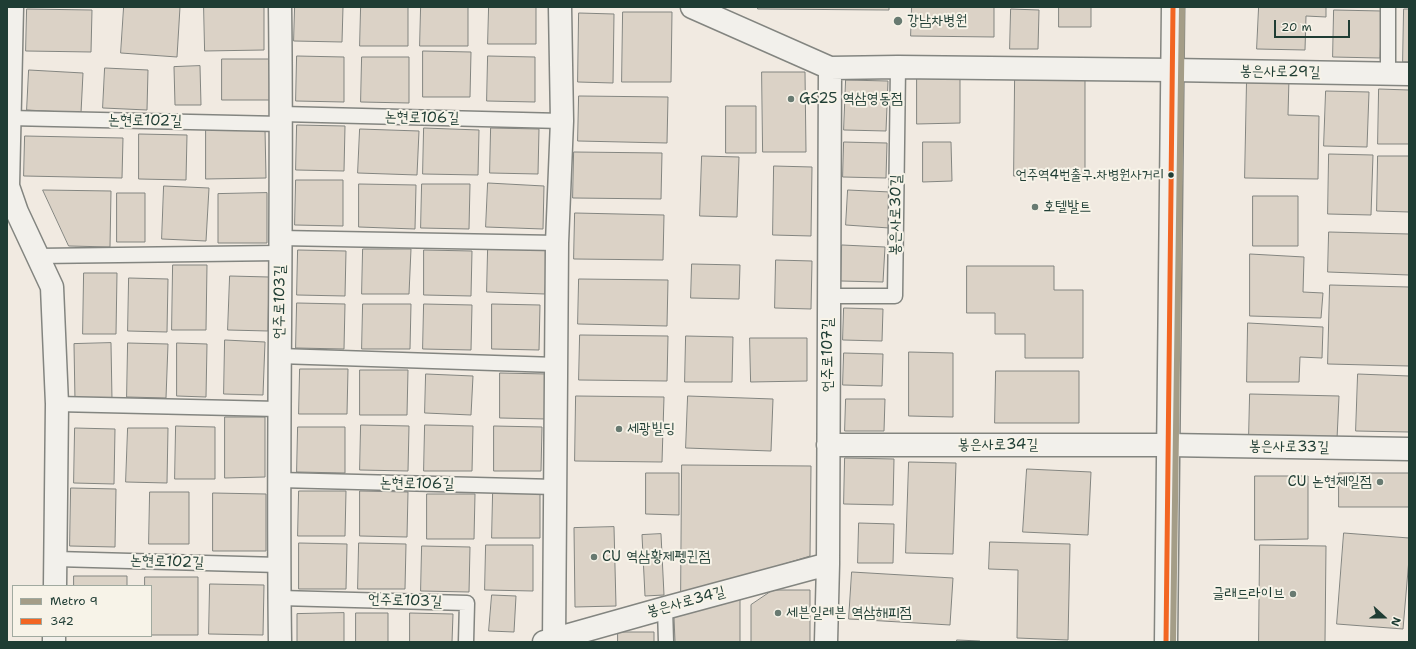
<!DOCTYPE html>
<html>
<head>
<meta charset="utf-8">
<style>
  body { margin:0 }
  #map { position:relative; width:1416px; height:649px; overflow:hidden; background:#f1eae1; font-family:"Shantell Sans",sans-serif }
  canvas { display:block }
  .frame { position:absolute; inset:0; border:8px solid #1f3d34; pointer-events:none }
  .legend { position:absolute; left:12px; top:585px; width:140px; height:52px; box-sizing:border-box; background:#f7f3e8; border:1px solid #a1aaa0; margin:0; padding:5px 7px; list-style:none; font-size:12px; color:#1f3d34 }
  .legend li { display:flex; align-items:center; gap:8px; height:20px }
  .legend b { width:20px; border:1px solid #a1aaa0 }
  .north { position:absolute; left:1364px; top:597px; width:40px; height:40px; -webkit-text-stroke:3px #f7f3e8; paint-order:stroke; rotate:111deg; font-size:11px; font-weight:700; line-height:16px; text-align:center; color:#1f3d34 }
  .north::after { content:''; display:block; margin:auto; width:14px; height:18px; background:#1f3d34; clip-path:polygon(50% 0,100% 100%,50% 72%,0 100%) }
  .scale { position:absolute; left:1274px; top:20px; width:76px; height:18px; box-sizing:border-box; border:2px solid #1f3d34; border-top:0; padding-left:5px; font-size:12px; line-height:14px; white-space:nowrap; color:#1f3d34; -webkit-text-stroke:3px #f7f3e8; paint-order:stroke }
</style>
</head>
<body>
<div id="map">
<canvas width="1416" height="649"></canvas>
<div class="frame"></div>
<ul class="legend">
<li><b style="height:5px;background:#a49d87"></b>Metro 9</li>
<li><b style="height:5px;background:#f26522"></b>342</li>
</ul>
<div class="north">N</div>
<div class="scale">20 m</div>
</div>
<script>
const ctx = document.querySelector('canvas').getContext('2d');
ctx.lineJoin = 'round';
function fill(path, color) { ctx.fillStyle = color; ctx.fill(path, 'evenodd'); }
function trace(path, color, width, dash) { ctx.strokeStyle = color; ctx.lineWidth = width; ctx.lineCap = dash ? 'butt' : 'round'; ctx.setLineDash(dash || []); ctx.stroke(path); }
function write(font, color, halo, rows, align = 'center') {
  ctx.font = font + ' "Shantell Sans","Poor Story",sans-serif'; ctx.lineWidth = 4; ctx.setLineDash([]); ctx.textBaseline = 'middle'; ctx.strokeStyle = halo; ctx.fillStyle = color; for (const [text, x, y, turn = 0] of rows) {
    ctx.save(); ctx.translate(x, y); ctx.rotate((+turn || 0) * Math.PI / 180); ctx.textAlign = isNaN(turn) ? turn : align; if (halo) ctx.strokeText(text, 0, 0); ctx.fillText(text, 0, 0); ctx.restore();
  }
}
const building = new Path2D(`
  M124 7H180L177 57 121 53Z
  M204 7H264V50L205 51Z
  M295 7H343L342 42 294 41Z
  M361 7H408V46H360Z
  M421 7H468V46H420Z
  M489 7H536V44H488Z
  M758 7H889V10L758 9Z
  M912 7H994V37L911 36Z
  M1059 7H1091V27H1059Z
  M1259 7H1326V17L1306 16 1305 50 1257 49Z
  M27 9 92 10 91 52 26 51Z
  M1011 9 1039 10 1038 49H1010Z
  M1404 9H1409V62H1403Z
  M1334 10 1382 11 1380 58 1333 57Z
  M623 12H672L671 82H622Z
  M579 13 614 14 613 83 578 82Z
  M423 51 471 52 470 97H423Z
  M297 56 344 57V102L296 101Z
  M488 56 535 57V102L487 101Z
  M362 57H409V103L361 102Z
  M222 59H270V100H222Z
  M200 66 201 105H175L174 67Z
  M105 68 148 70 147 110 103 108Z
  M29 70 83 73 81 113 27 110Z
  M762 72H805L806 152H763Z
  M917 77H960V123L917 124Z
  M1015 78H1085V177L1014 176Z
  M1247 78H1289L1288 115 1319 116 1318 179 1245 178Z
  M846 80 888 81 886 131 844 130Z
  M1379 89 1409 90V144H1378Z
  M1326 91 1369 92 1367 147 1324 146Z
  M579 96 668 97 667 143 578 141Z
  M726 106H756V153H726Z
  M297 125 345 126 344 171 296 170Z
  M424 128 479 130 478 175 423 174Z
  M491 128 539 129 538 174 490 173Z
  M206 129H265L266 178 206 179Z
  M360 129 419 131 417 175 358 173Z
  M139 134 187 135 186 180 139 179Z
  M25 136 123 138 122 178 24 176Z
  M844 142 887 143 886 178 843 177Z
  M923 142H951L952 181 923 182Z
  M574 152 662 153 661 199 573 198Z
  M1329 154 1373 155 1371 215 1328 214Z
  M702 156 739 157 737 217 700 216Z
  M1378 156H1409V212L1377 211Z
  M774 166 812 167 811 236 773 235Z
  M296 180H343V226L295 225Z
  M488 183 544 186 543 229 486 227Z
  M359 184 416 185 415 229 359 227Z
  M422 184H470L469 229 421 228Z
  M164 186 209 188 206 241 162 239Z
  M43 190 111 191 110 247 69 246Z
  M848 190 890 192 889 228 846 225Z
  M117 193H145V242H117Z
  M267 193V243H218V194Z
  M1253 196H1298V246H1253Z
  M575 213 664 215 663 260 574 259Z
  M1329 232 1409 234V275L1328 272Z
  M842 245 885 247 883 282 841 281Z
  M363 249H411L409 294H362Z
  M488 249 547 250 545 294 487 292Z
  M298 250 346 251 345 296 297 295Z
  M424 250 472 251 471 296 424 295Z
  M1250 254 1304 257 1303 292 1323 293 1321 318 1250 316Z
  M776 260 812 261 811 309 775 308Z
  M692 264 740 265 739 299 691 298Z
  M173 265H207L206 330H172Z
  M967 266H1054V290H1083V358H1025V334H995V313H967Z
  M84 273H117L116 334H83Z
  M230 276 269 277 268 331 228 330Z
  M129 278 168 279 167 332 128 331Z
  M579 279 668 280 667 326 578 324Z
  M1330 285 1409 287V366L1328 364Z
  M297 303 345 304 344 349 296 348Z
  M363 304H411L410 349H362Z
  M424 304 472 305 471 350 423 349Z
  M492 304 540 305 539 350 492 349Z
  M844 308 883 309 882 341 843 340Z
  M1248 323 1323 327 1322 358 1300 357 1299 382H1247Z
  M580 335 668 336 667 381 579 380Z
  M686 336 733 337 732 382H685Z
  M750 338H807V381L751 382Z
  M225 340 265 342 263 395 224 394Z
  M111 343 112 400 75 401 74 344Z
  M128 343 168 344 166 398 127 397Z
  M177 343 207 344 206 397 177 396Z
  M909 352 953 353V417L909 416Z
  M844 353 883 354 882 386 843 385Z
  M300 369H348L347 414H299Z
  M360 370H408L407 415H360Z
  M996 371H1079V423H995Z
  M500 373 548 374 547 419 500 418Z
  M426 374 473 376 471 415 425 413Z
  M1358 374 1409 376V432L1356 431Z
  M1250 394 1339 396 1337 439 1249 437Z
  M576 396 664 397 662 462 575 461Z
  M688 396 773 399 771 451 686 448Z
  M846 399H885L884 431H845Z
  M225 417H265V477L225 478Z
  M361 425 409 426 408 471 360 470Z
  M425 425 473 426 472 471H424Z
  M176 426 215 427V479H175Z
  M494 426 542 427 541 471H494Z
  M298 427H345V473L297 472Z
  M75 428 115 429 114 484 74 483Z
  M128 428H168L167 483 126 482Z
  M845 458 894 459 893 505 844 504Z
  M909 462 956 463 953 554 906 553Z
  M682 465 811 466 810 556 681 596Z
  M1027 469 1091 472 1088 535 1023 532Z
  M646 473H679V515L646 514Z
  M1339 473H1409V507H1339Z
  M1255 476H1308V539L1255 540Z
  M71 488 116 489 115 547 70 546Z
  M299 491H346L345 536H298Z
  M360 491 408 492 407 537 360 536Z
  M150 492H189V544H149Z
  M213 493 266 494V551H213Z
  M493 493H540V538H492Z
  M427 494H475L474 539H427Z
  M859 523 894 524 893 563H858Z
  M614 527 616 606 575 607 574 528Z
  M1344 533 1409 538V559L1403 629 1337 624Z
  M661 534 664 595 645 596 642 535Z
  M990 542 1070 544 1068 640 1017 638 1018 570 989 569Z
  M299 543 347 544 346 589H299Z
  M359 543 406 544 405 589H358Z
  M486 545H533V591L485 590Z
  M1260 545 1326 546 1325 642H1259Z
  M422 546 470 547 469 592 421 591Z
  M852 572 953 578 950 625 849 619Z
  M74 576H127V586H74Z
  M145 577H198V635H151V586H145Z
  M210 584 264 585 263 635 209 634Z
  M773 590H810V642H751V605Z
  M492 595 516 596 514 632 489 631Z
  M740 598V642H675L674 617Z
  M344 613V642H297V614Z
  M356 613H388V642H356Z
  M410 613 453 614 452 642H410Z
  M618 632H654V642H618Z
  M957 640 980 641V642H957Z`);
fill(building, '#dbd2c6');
trace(building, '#838580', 1);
const service = new Path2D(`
  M1388 74V7
  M282 114 562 121
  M9 118 281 124
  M280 238 557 243
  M38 256 280 253
  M828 296H895L898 67
  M279 356 556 365
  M57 404 278 409
  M279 480 555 487
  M56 559 279 565
  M280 598 467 603 466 642
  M665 608 666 642`);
const minor = new Path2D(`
  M12 7 8 186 17 212 52 287 57 404 55 586
  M280 7C283 219 277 430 280 642
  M692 7 830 68 898 67 1172 70 1409 74
  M828 445H1168L1409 449
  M54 642V636
  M544 642 665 608 828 564
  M554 642 557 243 562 121 560 7
  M826 642 828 564 830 68`);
const secondary = new Path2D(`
  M1166 642 1173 7`);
trace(service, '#838580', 17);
trace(minor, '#838580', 25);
trace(secondary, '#838580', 25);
trace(service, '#f2f0eb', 14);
trace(minor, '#f2f0eb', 22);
trace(secondary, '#f2f0eb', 22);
trace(new Path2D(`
  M1166 642 1173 7`), '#f26522', 5);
trace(new Path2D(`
  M1173 642 1182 7`), '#a49d87', 6);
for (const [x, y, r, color] of [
  [898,21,5,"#687a71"],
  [791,99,4,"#687a71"],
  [1171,175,3.5,"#1f3d34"],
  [1035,207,4,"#687a71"],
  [619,429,4,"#687a71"],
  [1380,482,4,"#687a71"],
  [594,557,4,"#687a71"],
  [1293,594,4,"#687a71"],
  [778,613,4,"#687a71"]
]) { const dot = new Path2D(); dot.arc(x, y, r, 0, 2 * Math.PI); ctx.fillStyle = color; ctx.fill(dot); trace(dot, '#f7f3e8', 1.5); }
write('14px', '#1f3d34', '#f7f3e8', [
  ["언주역4번출구.차병원사거리",1164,175]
], 'right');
write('15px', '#1f3d34', '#f7f3e8', [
  ["강남차병원",907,21],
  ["GS25 역삼영동점",799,99],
  ["호텔발트",1043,207],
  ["세광빌딩",627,429],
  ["CU 논현제일점",1372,482,"right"],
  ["CU 역삼황제펭귄점",602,557],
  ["글래드라이브",1285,594,"right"],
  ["세븐일레븐 역삼해피점",786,613]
], 'left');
write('15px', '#1f3d34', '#f7f3e8', [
  ["봉은사로29길",1280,72,1],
  ["논현로106길",422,118,1],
  ["논현로102길",145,121,1],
  ["봉은사로30길",896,215,-89],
  ["언주로103길",280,302,-89],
  ["언주로107길",828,355,-90],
  ["봉은사로34길",998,445],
  ["봉은사로33길",1289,447,1],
  ["논현로106길",417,484,1],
  ["논현로102길",167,562,2],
  ["언주로103길",405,601,2],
  ["봉은사로34길",686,602,-15]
]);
</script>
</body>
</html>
